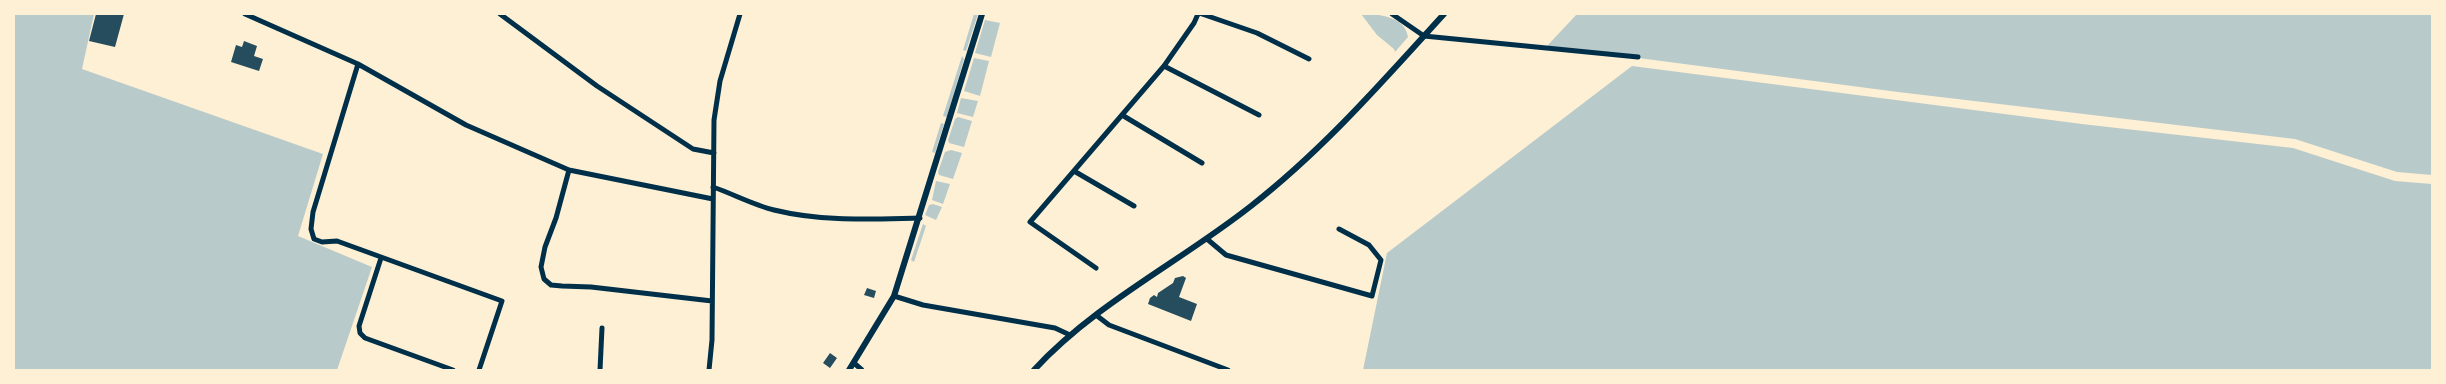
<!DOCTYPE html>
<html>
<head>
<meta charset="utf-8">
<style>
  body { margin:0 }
  #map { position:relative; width:2446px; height:384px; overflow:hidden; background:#fdf0d5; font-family:Quicksand,sans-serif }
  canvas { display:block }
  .frame { position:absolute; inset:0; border:15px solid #fdf0d5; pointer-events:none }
</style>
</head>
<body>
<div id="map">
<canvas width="2446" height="384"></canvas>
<div class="frame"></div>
</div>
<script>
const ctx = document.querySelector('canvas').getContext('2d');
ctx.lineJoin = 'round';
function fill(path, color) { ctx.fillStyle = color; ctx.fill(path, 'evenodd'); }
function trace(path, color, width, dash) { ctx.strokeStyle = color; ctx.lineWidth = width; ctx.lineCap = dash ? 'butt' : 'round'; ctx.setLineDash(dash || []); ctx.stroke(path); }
fill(new Path2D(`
  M14 14H94L82 69 323 154 298 236 372 267 337 370H14Z
  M974 14H978L966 51 963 50Z
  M1361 14C1378 14 1405 16 1408 37L1395 52 1394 49 1377 35Z
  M1577 14H2432V175L2397 172 2295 139 1898 92 1547 46Z
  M985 20 1000 23 991 57 975 53Z
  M962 56 964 59 962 66 947 117 943 116Z
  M974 58 989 61 980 96 964 91Z
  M1632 66 2082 124 2293 148 2395 181 2432 184V370H1363L1387 253Z
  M961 98 978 101 973 117 957 113Z
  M958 117 972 121 964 147 949 143 948 140 955 119Z
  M941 123 944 124 935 153 932 152Z
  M951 150 962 153 953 179 939 175 938 172 945 152Z
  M936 181 950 184 943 204 932 200Z
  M933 204 942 207 936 220 925 215 929 205Z
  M923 224 926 226 914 262 911 260Z`), '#b9caca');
fill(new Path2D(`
  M96 14H124L115 47 89 41Z
  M244 41 257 46 254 56 263 59 259 71 231 62 236 45 242 47Z
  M1183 276 1186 278 1179 297 1197 304 1191 321 1148 304 1150 298 1154 295 1157 297 1158 293 1173 283 1175 278Z
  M867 288 876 291 874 298 864 295Z
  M830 353 837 358 830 368 823 363Z`), '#264d5e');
trace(new Path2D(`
  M245 14 358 64 466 125 569 170 713 199
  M500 14 597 86 693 149 714 153
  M1202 14 1257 33 1309 59
  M1392 14 1424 36 1638 57
  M358 64 313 212 311 229 314 239 322 242 337 241 502 301 479 370
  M1164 66 1259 115
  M1122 115 1202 163
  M569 170 556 218 545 247 541 267 544 279 551 285 562 286 591 287 712 301
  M1074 171 1134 206
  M713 187C733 194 754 205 774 210 823 222 871 219 920 218
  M1207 239 1226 255 1372 296 1381 260 1369 245 1339 229
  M381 258 359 326 360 333 365 338 453 370
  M1096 268 1030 222 1164 66 1194 23 1198 14
  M894 296 923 305 1055 328 1070 335
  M1096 315 1109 325 1228 370
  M854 363 862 370
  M600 370 602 328
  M709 370 712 340 714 120 720 81 740 14`), '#003049', 5);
trace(new Path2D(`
  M849 370 894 296 982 14
  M1034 370C1096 303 1180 262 1251 206 1323 150 1383 81 1444 14`), '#003049', 6);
</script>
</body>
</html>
